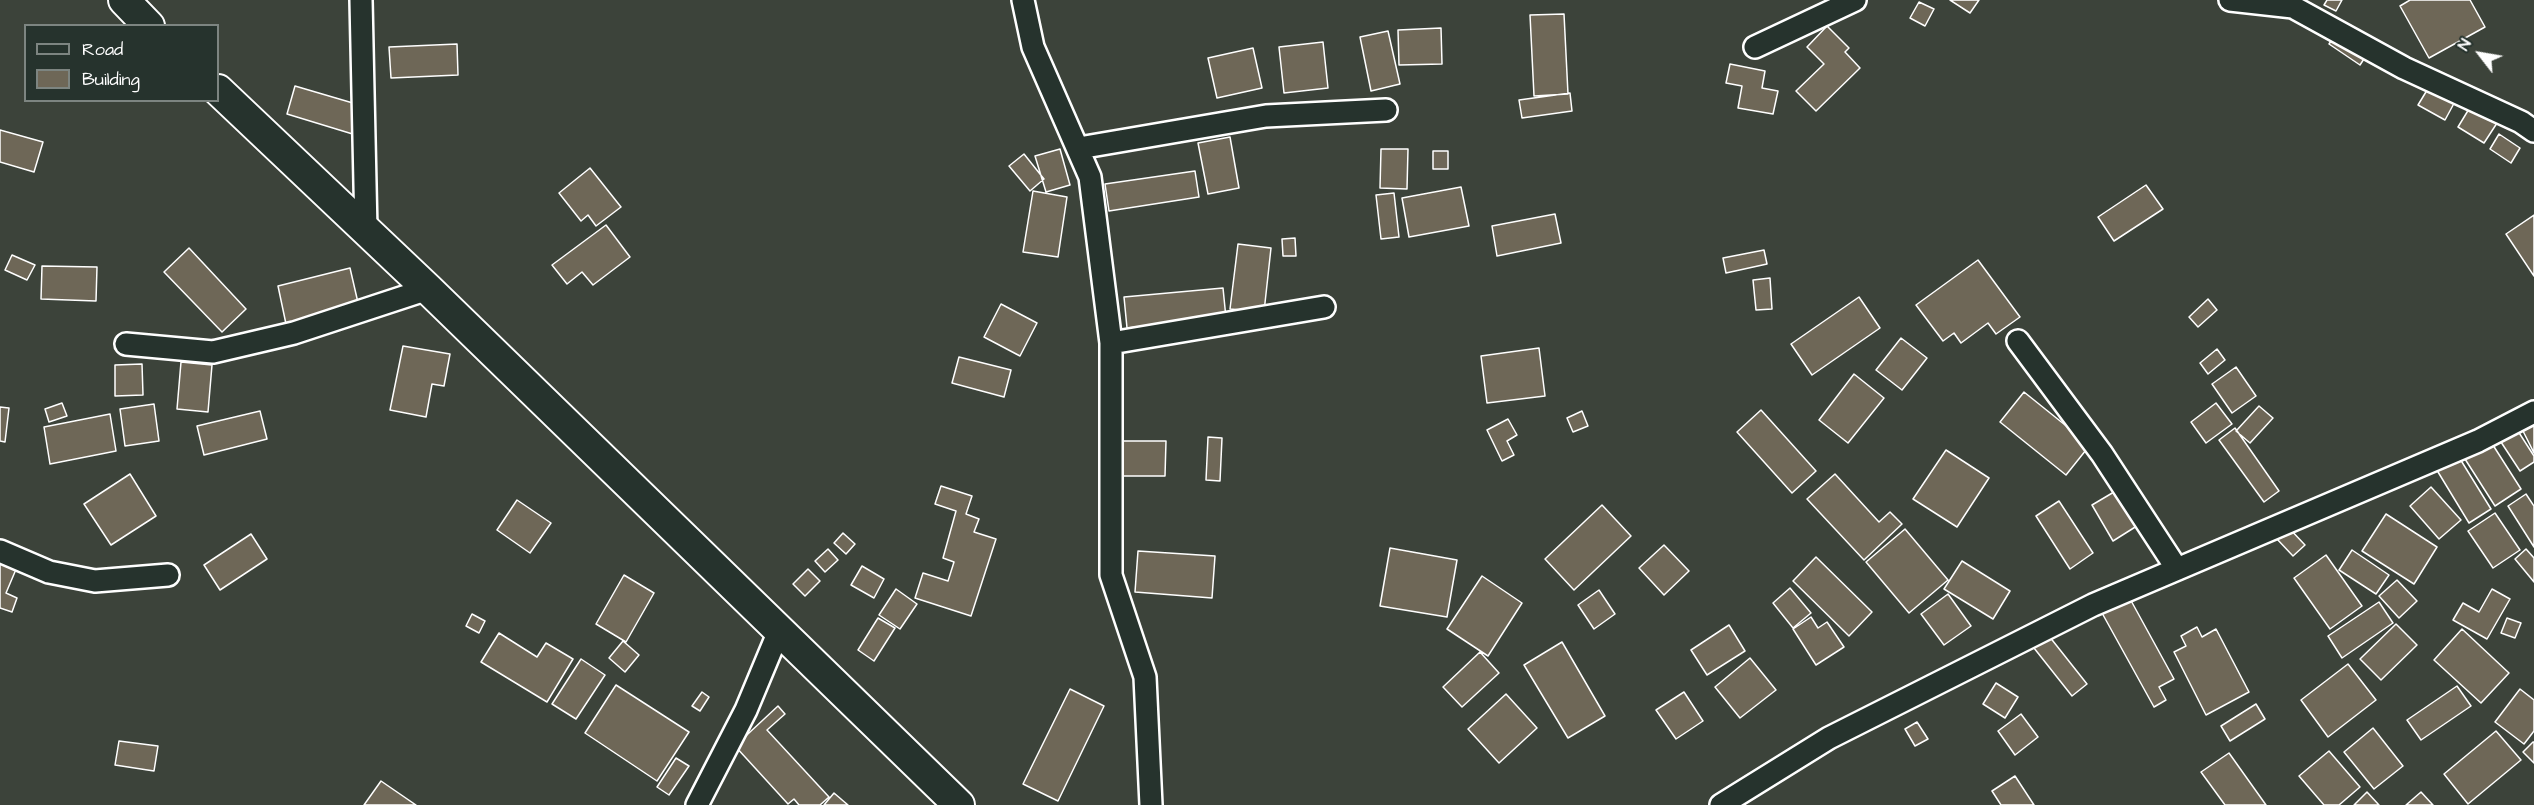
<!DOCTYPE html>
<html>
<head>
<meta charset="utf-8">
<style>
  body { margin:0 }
  #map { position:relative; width:2534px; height:805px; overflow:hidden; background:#3c433a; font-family:"Architects Daughter",sans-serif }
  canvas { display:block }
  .legend { position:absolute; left:24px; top:24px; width:195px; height:78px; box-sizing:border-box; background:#26332d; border:2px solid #7d8581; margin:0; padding:8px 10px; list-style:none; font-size:18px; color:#fff }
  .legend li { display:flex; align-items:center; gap:12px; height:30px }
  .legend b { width:30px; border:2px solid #7d8581 }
  .north { position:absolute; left:2450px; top:24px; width:60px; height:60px; -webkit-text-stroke:4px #26332d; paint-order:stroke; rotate:301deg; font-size:16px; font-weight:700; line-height:24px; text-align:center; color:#fff }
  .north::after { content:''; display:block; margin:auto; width:21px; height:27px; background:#fff; clip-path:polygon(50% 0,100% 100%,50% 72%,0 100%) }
</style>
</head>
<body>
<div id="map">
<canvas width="2534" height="805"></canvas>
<ul class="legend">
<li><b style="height:8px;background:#26332d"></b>Road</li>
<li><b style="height:16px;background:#6e6757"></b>Building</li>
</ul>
<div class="north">N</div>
</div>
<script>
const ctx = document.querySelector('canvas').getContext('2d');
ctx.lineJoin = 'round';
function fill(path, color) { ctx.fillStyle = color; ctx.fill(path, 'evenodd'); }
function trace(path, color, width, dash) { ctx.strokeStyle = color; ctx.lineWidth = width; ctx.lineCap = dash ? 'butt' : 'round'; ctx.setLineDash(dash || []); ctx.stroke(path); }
const building = new Path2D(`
  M1950 0H1979L1970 13Z
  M2327 0H2342L2336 11 2324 5Z
  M2410 0H2470L2485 27 2429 58 2400 6Z
  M1919 2 1934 9 1925 26 1910 18Z
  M1564 14 1568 94 1534 96 1530 15Z
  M2344 22 2375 42 2360 65 2329 44Z
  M1827 26 1849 48 1845 52 1860 68 1816 111 1796 91 1824 64 1807 47Z
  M1441 28 1442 64 1399 65 1398 30Z
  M1388 31 1400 84 1371 91 1360 37Z
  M1323 42 1328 88 1284 93 1279 47Z
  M457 44 458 75 391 78 389 47Z
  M1253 48 1262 88 1217 98 1208 58Z
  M1730 64 1765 71 1762 88 1778 91 1773 114 1738 108 1742 86 1726 83Z
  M2432 82 2458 96 2445 120 2418 105Z
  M295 86 363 106 369 139 287 114Z
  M1570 93 1572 111 1522 118 1519 100Z
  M2472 104 2499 120 2484 143 2458 127Z
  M0 130 43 142 34 172 0 162Z
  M2499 134 2520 148 2511 163 2490 149Z
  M1230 137 1239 188 1208 194 1198 143Z
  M1060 149 1070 185 1046 192 1035 156Z
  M1381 149H1408L1407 189 1380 188Z
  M1433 151H1448V169H1433Z
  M1024 154 1044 179 1030 191 1009 166Z
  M590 168 621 207 596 226 588 215 581 221 559 193Z
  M1195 171 1199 197 1109 211 1105 184Z
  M2146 185 2163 209 2114 241 2098 217Z
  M1461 187 1469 226 1409 237 1402 198Z
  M1033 191 1067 197 1058 257 1023 252Z
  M1394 193 1399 237 1381 239 1376 195Z
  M1555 214 1561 243 1497 256 1492 226Z
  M2534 215V276L2506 234Z
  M606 225 630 257 593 285 582 272 567 284 552 265Z
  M1295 238 1296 256H1283L1282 239Z
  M1238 244 1271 248 1264 312 1230 309Z
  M189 248 246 309 222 332 164 272Z
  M1764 250 1767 264 1726 273 1723 258Z
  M12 255 35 265 27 280 5 270Z
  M1978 260 2020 317 1996 334 1988 323 1961 343 1954 333 1943 341 1916 305Z
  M42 266 97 267 96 301 41 299Z
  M350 268 359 307 286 324 278 286Z
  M1770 278 1772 309 1756 310 1753 280Z
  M1223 288 1226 318 1127 328 1124 297Z
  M1859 297 1880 328 1812 375 1791 344Z
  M2208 299 2217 310 2198 327 2189 317Z
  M1001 304 1037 323 1020 356 984 337Z
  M1901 338 1927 358 1902 390 1876 370Z
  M403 346 450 354 444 386 432 384 426 417 390 410Z
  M1539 348 1545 396 1487 403 1481 356Z
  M2217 349 2225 360 2208 374 2200 363Z
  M959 357 1011 370 1004 397 952 383Z
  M181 362 212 365 208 412 177 409Z
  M142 364 143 395 115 396V365Z
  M2236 367 2256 396 2232 413 2212 384Z
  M1854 374 1884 398 1848 443 1819 420Z
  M2024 392 2090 445 2066 475 2000 422Z
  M62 403 67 416 49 422 45 409Z
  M2216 403 2232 424 2206 443 2191 422Z
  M154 404 159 441 125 446 120 409Z
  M2259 406 2273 418 2250 443 2236 431Z
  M0 407 9 408 5 442 0 441Z
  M1761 410 1816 471 1792 493 1737 432Z
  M260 411 267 439 204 455 197 426Z
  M1582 411 1588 426 1573 432 1567 418Z
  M110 414 116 451 50 464 44 427Z
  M1508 419 1517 435 1507 441 1514 455 1502 461 1487 430Z
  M2534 425V453L2523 431Z
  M2235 428 2279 491 2264 502 2219 440Z
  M2516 428 2534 456V462L2520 471 2499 439Z
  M1208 437 1222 438 1220 481 1206 480Z
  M1117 441H1166L1165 476H1117Z
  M2491 442 2521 489 2495 506 2465 459Z
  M1946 450 1989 478 1957 527 1913 499Z
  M2457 454 2491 509 2469 523 2435 467Z
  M130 474 156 516 111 545 84 504Z
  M1835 474 1879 522 1890 512 1902 524 1864 560 1807 499Z
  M941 486 972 496 966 514 979 519 974 532 996 539 971 616 915 598 923 573 948 581 954 562 943 558 956 511 935 504Z
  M2431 487 2461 520 2439 539 2410 506Z
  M2119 489 2140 524 2113 541 2092 505Z
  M2526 494 2534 506V547L2508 506Z
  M517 500 551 523 530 553 497 530Z
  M2059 501 2093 553 2070 569 2036 516Z
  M1602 505 1631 536 1574 590 1545 559Z
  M2495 513 2520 550 2493 568 2468 531Z
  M2386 514 2437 547 2414 584 2362 551Z
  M2288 527 2305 545 2293 556 2276 538Z
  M1905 529 1948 580 1909 613 1866 562Z
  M843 533 855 544 846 554 834 543Z
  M251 534 267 559 220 590 204 565Z
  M1664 545 1689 571 1664 595 1639 568Z
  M1390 548 1457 560 1447 617 1380 606Z
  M828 549 838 560 825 572 815 561Z
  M2526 549 2534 558V582L2515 559Z
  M2352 550 2389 575 2376 594 2339 570Z
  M1138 551 1215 556 1212 598 1135 592Z
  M2326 555 2362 606 2330 629 2294 578Z
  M1816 557 1872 612 1849 636 1793 581Z
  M0 561 17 567 6 593 17 598 12 612 0 608Z
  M1962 561 2010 591 1993 619 1944 589Z
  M862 566 884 579 874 598 851 585Z
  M808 569 820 581 805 596 793 584Z
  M624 575 654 593 626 642 596 624Z
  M1482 576 1522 603 1488 656 1447 629Z
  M2397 580 2417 601 2399 618 2379 596Z
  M1790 588 1811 613 1793 628 1773 603Z
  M896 589 917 604 900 629 879 615Z
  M2492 589 2510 599 2487 639 2453 620 2463 603 2479 612Z
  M1599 590 1615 614 1594 629 1578 605Z
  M1948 594 1971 626 1944 645 1921 614Z
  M2129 597 2174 679 2159 687 2166 700 2154 707 2102 613Z
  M2379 602 2393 623 2342 658 2328 636Z
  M472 614 485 621 479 633 466 626Z
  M1811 617 1818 628 1827 622 1844 647 1816 665 1793 629Z
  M878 618 895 628 874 661 858 650Z
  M2507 618 2521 623 2515 638 2501 633Z
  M2396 624 2417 645 2381 680 2360 659Z
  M1729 625 1745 651 1707 675 1691 650Z
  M2197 627 2202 637 2216 629 2249 692 2206 715 2174 652 2186 646 2181 636Z
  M2462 629 2509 673 2481 703 2434 660Z
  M499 633 537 657 546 643 573 659 547 702 481 662Z
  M2049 636 2087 684 2072 696 2034 648Z
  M623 641 639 655 625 672 609 658Z
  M1562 642 1605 716 1568 738 1524 665Z
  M1480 652 1499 673 1462 707 1443 687Z
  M1750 658 1776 690 1740 718 1715 687Z
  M581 659 605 675 576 719 552 704Z
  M2348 664 2376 700 2328 737 2301 700Z
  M1996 683 2018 697 2005 718 1983 704Z
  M616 685 689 732 657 781 585 733Z
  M2457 686 2471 706 2421 740 2407 720Z
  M1070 689 1104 706 1058 801 1023 784Z
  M2520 689 2534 700V731L2524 744 2495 722Z
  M702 692 709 697 700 711 692 706Z
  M1684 692 1703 721 1676 739 1656 710Z
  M1506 694 1537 728 1499 763 1468 729Z
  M2256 704 2265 719 2230 741 2221 726Z
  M778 706 785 714 767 730 829 797 820 805H799L794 799 788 804 735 746Z
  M2021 714 2038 737 2015 755 1998 731Z
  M1917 722 1928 739 1915 746 1905 729Z
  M2373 728 2403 766 2374 789 2344 752Z
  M2496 731 2521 760 2468 804 2444 774Z
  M119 741 158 746 154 771 115 765Z
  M2533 742H2534V763L2523 752Z
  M2329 751 2360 787 2339 805H2324L2299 776Z
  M2229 753 2266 805H2225L2201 772Z
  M676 758 689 766 669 795 657 787Z
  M2015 776 2034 805H2001L1992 791Z
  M381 781 416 805H364Z
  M2367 792 2379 805H2354Z
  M2421 792 2433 805H2406Z
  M834 793 848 805H824Z`);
fill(building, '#6e6757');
trace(building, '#fff', 1.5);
const minor = new Path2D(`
  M361 0 366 230
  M1023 0 1033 47 1090 177 1111 343V575L1145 677 1151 805
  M2230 0 2293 7 2404 68 2521 122 2534 131
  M1755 47 1855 0
  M1079 148 1266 116 1386 110
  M2018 341 2102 454 2177 569
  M1111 343 1324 307
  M126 344 213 352 294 333 428 289
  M0 551 49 572 95 581 168 575
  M697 805 746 710 779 631
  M1721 805 1829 738 2093 605 2478 441 2534 412`);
const secondary = new Path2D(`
  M124 0 149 26
  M218 90 428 289 959 805`);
trace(minor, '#fff', 26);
trace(secondary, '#fff', 34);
trace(minor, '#26332d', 21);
trace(secondary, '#26332d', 30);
</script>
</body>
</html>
